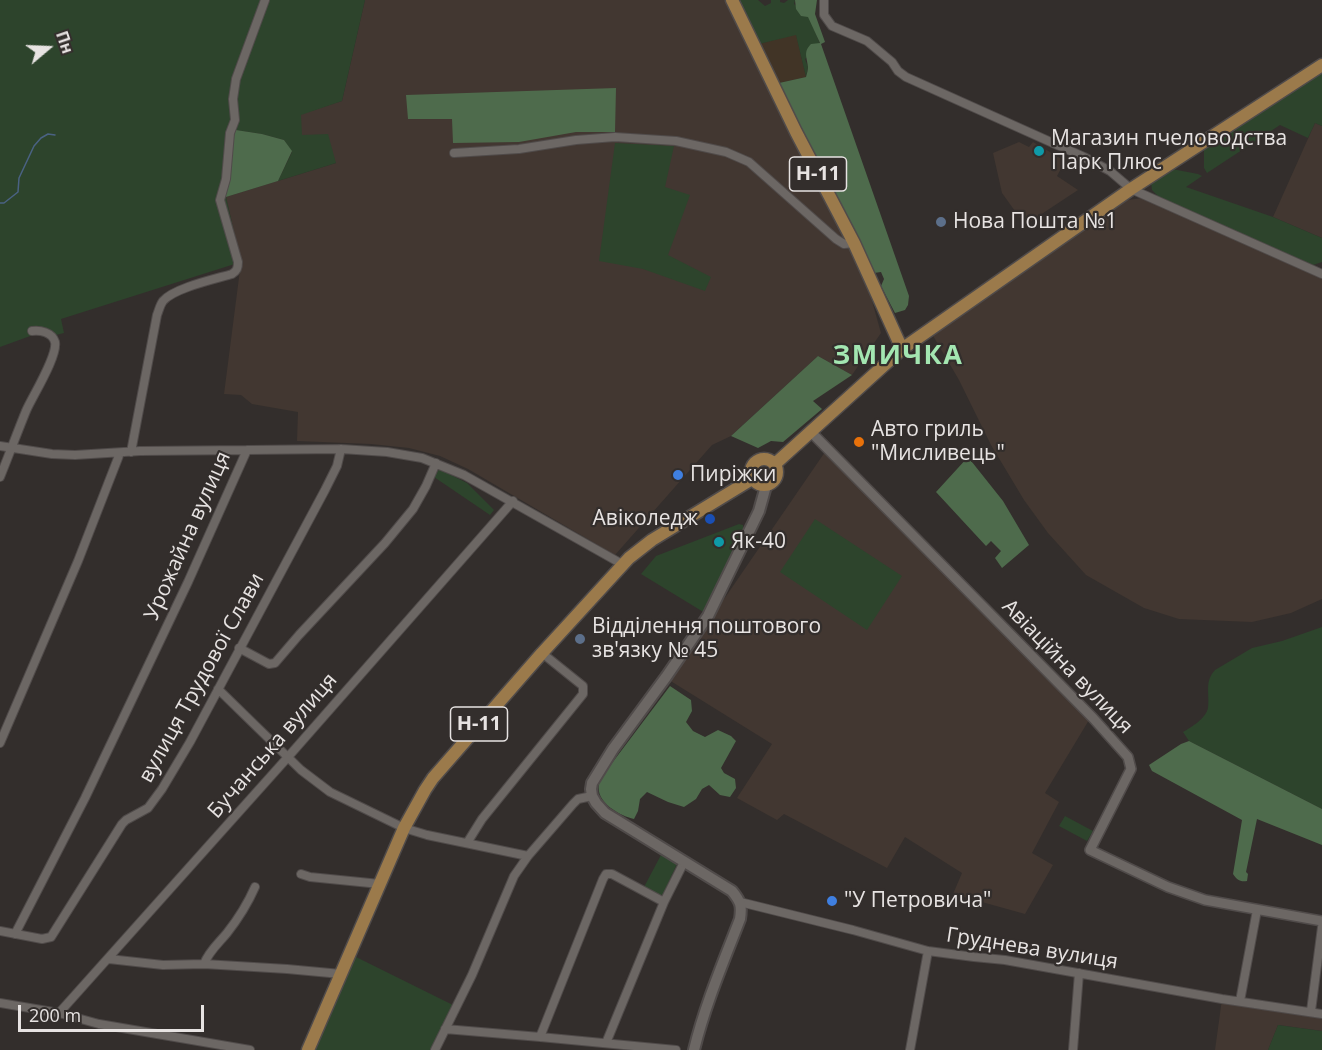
<!DOCTYPE html>
<html>
<head>
<meta charset="utf-8">
<style>
  body { margin:0 }
  #map { position:relative; width:1322px; height:1050px; overflow:hidden; background:#332e2c; font-family:"Open Sans",sans-serif }
  canvas { display:block }
  .north { position:absolute; left:18px; top:18px; width:60px; height:60px; -webkit-text-stroke:4px #332e2c; paint-order:stroke; rotate:71deg; font-size:16px; font-weight:700; line-height:24px; text-align:center; color:#e7e3e2 }
  .north::after { content:''; display:block; margin:auto; width:21px; height:27px; background:#e7e3e2; clip-path:polygon(50% 0,100% 100%,50% 72%,0 100%) }
  .scale { position:absolute; left:18px; top:1005px; width:186px; height:27px; box-sizing:border-box; border:3px solid #e7e3e2; border-top:0; padding-left:8px; font-size:18px; line-height:21px; white-space:nowrap; color:#e7e3e2; -webkit-text-stroke:4px #332e2c; paint-order:stroke }
</style>
</head>
<body>
<div id="map">
<canvas width="1322" height="1050"></canvas>
<div class="north">Пн</div>
<div class="scale">200 m</div>
</div>
<script>
const ctx = document.querySelector('canvas').getContext('2d');
ctx.lineJoin = 'round';
function fill(path, color) { ctx.fillStyle = color; ctx.fill(path, 'evenodd'); }
function trace(path, color, width, dash) { ctx.strokeStyle = color; ctx.lineWidth = width; ctx.lineCap = dash ? 'butt' : 'round'; ctx.setLineDash(dash || []); ctx.stroke(path); }
function write(font, color, halo, rows, align = 'center') {
  ctx.font = font + ' "Open Sans",sans-serif'; ctx.lineWidth = 4.5; ctx.setLineDash([]); ctx.textBaseline = 'middle'; ctx.strokeStyle = halo; ctx.fillStyle = color; for (const [text, x, y, turn = 0] of rows) {
    ctx.save(); ctx.translate(x, y); ctx.rotate((+turn || 0) * Math.PI / 180); ctx.textAlign = isNaN(turn) ? turn : align; if (halo) ctx.strokeText(text, 0, 0); ctx.fillText(text, 0, 0); ctx.restore();
  }
}
fill(new Path2D(`
  M796 34 806 77 779 83 759 44Z`), '#413426');
fill(new Path2D(`
  M365 0H727L862 265 881 333 852 375 818 356 731 436 712 445 615 555 468 469 440 456 409 448 371 444 297 441 298 412 252 404 241 395 224 394 241 262 226 197 336 163 301 135V114L342 101Z
  M1315 123 1322 126V238L1273 217Z
  M1019 142 1029 147 1033 142 1065 161 1057 176 1078 190 1025 225 1002 193 993 153Z
  M1142 198 1150 200 1322 277V599L1291 613 1252 622 1179 619 1144 608 1086 575 1048 533 1024 500 991 445 959 380 932 334 1121 201Z
  M825 452 1089 720 1045 793 1059 802 1032 853 1053 865 1025 914 953 894 962 873 905 837 887 868 784 814 777 820 737 798 772 744 669 680 711 618Z
  M1222 999 1322 1014V1031L1278 1025 1268 1050H1215Z`), '#423731');
fill(new Path2D(`
  M0 0H261L243 55 218 199 226 197 241 262 61 319 64 333 52 336 33 335 0 347Z
  M267 0H365L342 101 301 115 302 135 328 134 336 163 278 181 292 152 284 140 262 134 236 130 238 121 236 99 238 81Z
  M738 0H758L765 6 771 3V0H780V2L784 3 788 0H795L794 4 809 16 820 44 805 59 808 67 806 77 796 35 759 44Z
  M1322 65V126L1315 123 1308 138 1280 125 1207 173 1204 168V148Z
  M615 143 674 146 665 187 690 195 668 255 711 277 705 291 643 269 599 261Z
  M1172 169 1198 174 1202 176 1186 187 1273 217 1322 238V262L1313 265 1159 197 1152 190 1151 182 1159 175 1163 176Z
  M439 469 467 483 494 510 490 515 434 477Z
  M815 519 902 576 867 630 780 572Z
  M739 524 743 525V531L705 613 641 574 656 556Z
  M1322 627V809L1189 741 1183 732C1192 727 1206 718 1208 708 1210 694 1204 682 1215 670L1252 648 1282 641Z
  M1065 816 1093 831 1087 841 1059 826Z
  M661 855 677 864 663 894 660 896 644 887Z
  M350 954 457 1007 435 1050H308Z
  M1278 1025 1322 1031V1050H1268Z`), '#2d442c');
fill(new Path2D(`
  M795 0H817L815 14 825 42 821 44 909 296 908 305 905 310 895 313 881 286 884 279 881 272 874 273 779 83 806 77C807 73 808 70 808 67 807 57 803 52 811 44L820 43 808 17 801 16 796 9Z
  M616 88 615 132H576L519 142 453 143 452 119H408L406 95Z
  M236 130 262 134 284 140 292 151 278 181 226 197V190L233 134Z
  M818 356 852 375 813 401 822 409 783 442 771 441 758 448 731 436Z
  M968 457 1003 501 1029 545 1002 568 995 558 1001 551 991 541 986 546 936 492Z
  M670 686 691 700 692 711 686 722 693 731 705 737 718 730 731 736 736 741 721 768 724 773 735 779 736 788 730 797 720 795 709 785 702 789 696 799 684 807 668 802 647 792 640 799 638 811 634 819C620 816 595 802 599 784 599 781 601 778 603 775Z
  M1189 741 1322 809V845L1257 819 1246 872 1248 874 1247 881C1240 882 1237 880 1233 874L1242 820 1152 771 1149 765 1181 744Z`), '#4e6b4c');
trace(new Path2D(`
  M0 203H4L18 192 19 178 34 146 41 138 48 134 55 135`), '#4a6283', 1.5);
const minor = new Path2D(`
  M824 0V15L832 26 867 41 892 62 898 71 906 77 1084 157 1110 171 1131 189 1322 274
  M454 153 519 149 576 140 615 137 676 141 726 152 749 162 836 239 844 244 854 243
  M0 446 52 454 75 455 140 451 247 450
  M131 452 157 315C159 310 160 305 163 301 174 288 215 279 232 274 237 271 238 268 238 262L220 200 226 179 230 133 235 120 233 99 236 79 265 0
  M0 477C9 455 17 433 26 411 32 397 58 356 55 342 52 332 40 330 32 331
  M239 648 269 664 275 663 299 635 385 543 413 509 426 486 436 463
  M218 689 301 770 330 792 404 828 427 835 528 856
  M0 743 78 561 120 453
  M467 843 482 819 583 694V686L542 653
  M301 874 310 877 380 884
  M664 902 684 862
  M740 902 853 930 928 951 974 957 1005 960 1222 999 1322 1014
  M0 931 42 939 51 937 122 824 126 820 148 808 162 789 190 742 325 490 337 466 341 449
  M15 934 85 798 188 582 247 450 341 449 387 452 422 458 464 475 622 564
  M109 959 163 965 204 964 287 969 341 974
  M204 964C209 951 218 944 227 933 238 919 248 903 255 887
  M1240 1001 1257 910
  M0 1003 59 1013 99 1024 250 1050
  M1311 1011 1322 927
  M59 1013 288 757 513 501
  M445 1029 540 1037 676 1050
  M540 1037 603 879 606 874H612L664 902 606 1043
  M435 1050 472 975 514 876 528 856 573 804 578 799 592 796
  M910 1050 928 951
  M1073 1050 1079 973`);
const tertiary = new Path2D(`
  M811 432 1093 718 1128 757 1131 769 1090 850 1168 887 1205 900 1322 921`);
const secondary = new Path2D(`
  M694 1050C705 1005 723 963 740 919 742 906 741 902 732 891L605 813 596 803 592 796 591 789 592 783 613 749 666 677 708 616 759 511 766 486`);
const primary = new Path2D(`
  M732 0 796 132 854 243 902 349
  M751 472a13 13 0 1 1 26 0a13 13 0 1 1-26 0Z
  M775 464 902 349 1131 189 1322 65
  M308 1050 404 828 425 790 433 778 542 653 629 558 652 540 752 479`);
trace(minor, '#504b4a', 10);
trace(tertiary, '#504b4a', 12);
trace(secondary, '#504b4a', 14);
trace(primary, '#504b4a', 15);
trace(minor, '#6c6764', 8);
trace(tertiary, '#6c6764', 9);
trace(secondary, '#6c6764', 10);
trace(primary, '#9b7a4b', 12);
for (const [x, y, r, color] of [
  [1039,151,6,"#0f9aa8"],
  [941,222,6,"#5c6f8a"],
  [859,442,6,"#e8710a"],
  [678,475,6,"#3f7fe0"],
  [710,519,6,"#1a4fb4"],
  [719,542,6,"#0f9aa8"],
  [580,639,6,"#5c6f8a"],
  [832,901,6,"#3f7fe0"]
]) { const dot = new Path2D(); dot.arc(x, y, r, 0, 2 * Math.PI); ctx.fillStyle = color; ctx.fill(dot); trace(dot, '#332e2c', 2); }
for (const [x, y, w] of [
  [818,174,57],
  [479,724,57]
]) { const box = new Path2D(); box.roundRect(x - w / 2, y - 17, w, 34, 4.5); ctx.fillStyle = '#332e2c'; ctx.fill(box); trace(box, '#e7e3e2', 1.5); }
write('bold 20px', '#e7e3e2', null, [
  ["Н-11",818,174],
  ["Н-11",479,724]
]);
write('21px', '#e7e3e2', '#332e2c', [
  ["Магазин пчеловодства",1051,139],
  ["Парк Плюс",1051,163],
  ["Нова Пошта №1",953,222],
  ["Авто гриль",871,430],
  ["\"Мисливець\"",871,454],
  ["Пиріжки",690,475],
  ["Авіколедж",698,519,"right"],
  ["Як-40",731,542],
  ["Відділення поштового",592,627],
  ["зв'язку № 45",592,651],
  ["\"У Петровича\"",844,901]
], 'left');
write('21px', '#e7e3e2', '#332e2c', [
  ["Урожайна вулиця",188,536,-66],
  ["Авіаційна вулиця",1067,667,46],
  ["вулиця Трудової Слави",202,678,-61],
  ["Бучанська вулиця",273,746,-49],
  ["Груднева вулиця",1032,949,9]
]);
ctx.letterSpacing = '1.5px';
write('bold 27px', '#a3e6b1', '#332e2c', [
  ["ЗМИЧКА",898,356]
]);
ctx.letterSpacing = '0px';
</script>
</body>
</html>
